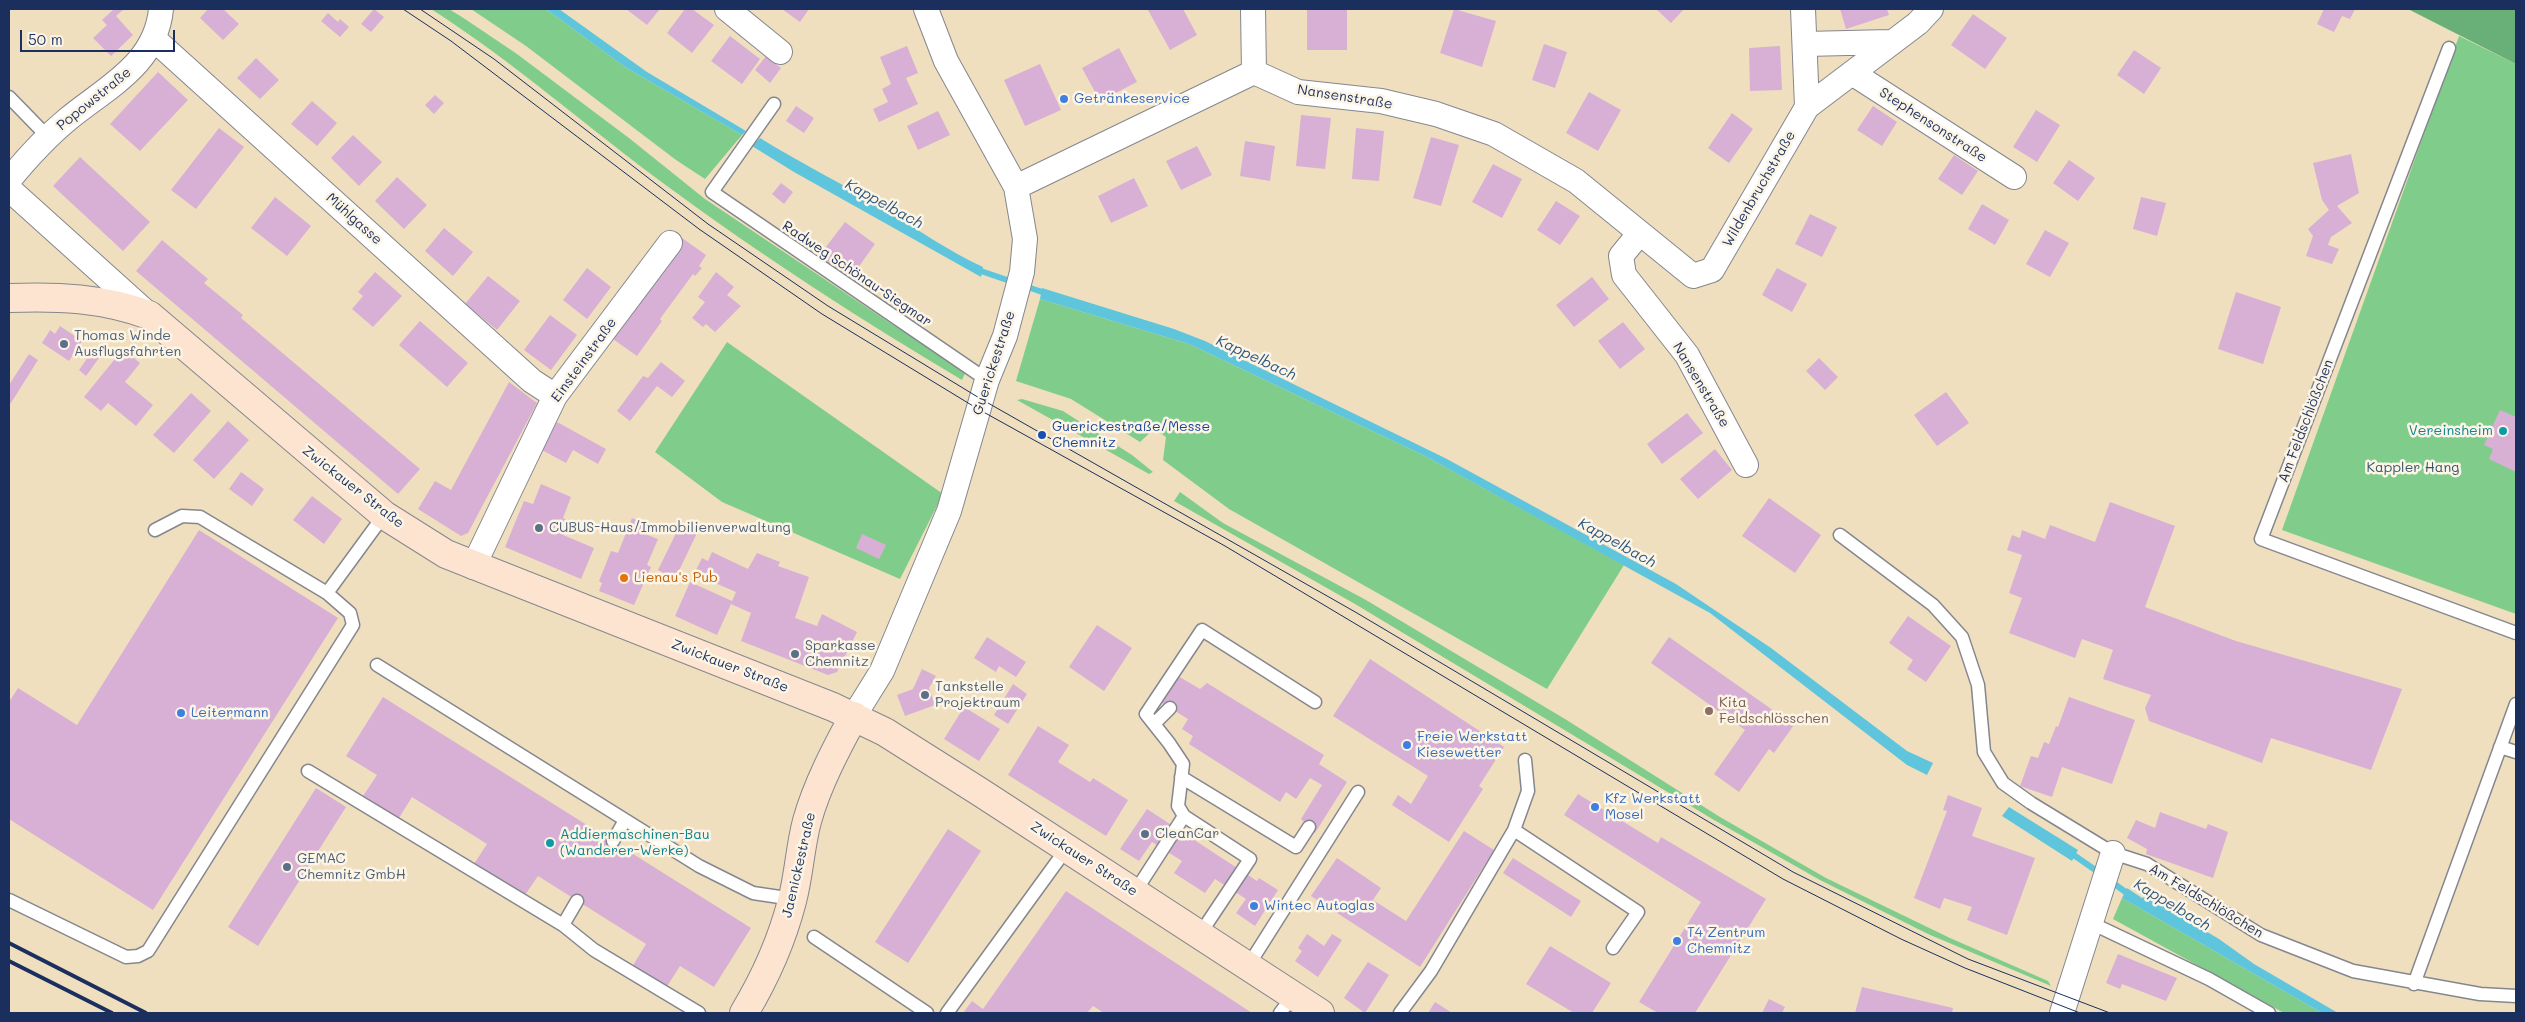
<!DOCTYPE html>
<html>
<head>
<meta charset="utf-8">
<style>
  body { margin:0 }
  #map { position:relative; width:2525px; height:1022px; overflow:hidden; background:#efdfbe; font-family:Mali,sans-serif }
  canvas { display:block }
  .frame { position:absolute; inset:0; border:10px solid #1b2f5e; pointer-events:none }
  .scale { position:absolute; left:20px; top:30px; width:155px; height:22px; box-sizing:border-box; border:2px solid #1b2f5e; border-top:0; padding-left:6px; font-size:15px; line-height:18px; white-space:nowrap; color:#1b2f5e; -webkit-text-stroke:4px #fcf5e5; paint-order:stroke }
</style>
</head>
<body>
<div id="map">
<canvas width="2525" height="1022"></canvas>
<div class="frame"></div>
<div class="scale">50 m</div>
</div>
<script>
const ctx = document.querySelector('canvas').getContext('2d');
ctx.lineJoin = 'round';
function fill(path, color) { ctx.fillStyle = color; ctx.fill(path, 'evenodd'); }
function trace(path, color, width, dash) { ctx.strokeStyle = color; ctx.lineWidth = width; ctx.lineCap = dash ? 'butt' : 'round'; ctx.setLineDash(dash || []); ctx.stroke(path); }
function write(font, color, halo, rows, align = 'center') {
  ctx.font = font + ' Mali,sans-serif'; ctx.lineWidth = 5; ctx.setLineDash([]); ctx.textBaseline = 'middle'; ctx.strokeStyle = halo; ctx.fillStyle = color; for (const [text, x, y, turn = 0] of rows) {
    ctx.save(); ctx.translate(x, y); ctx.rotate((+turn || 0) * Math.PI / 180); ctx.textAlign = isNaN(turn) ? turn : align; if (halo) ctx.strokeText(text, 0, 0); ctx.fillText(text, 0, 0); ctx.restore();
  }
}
fill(new Path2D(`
  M431 9H449L465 19 517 54 629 138 705 199 890 323 966 371 962 380C861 320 762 256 667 186 588 128 514 62 431 9Z
  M471 9H546L625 67 742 135 705 179 676 160 526 46Z
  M2459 36 2516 64V614L2282 530Z
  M1040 299 1189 344 1425 456 1624 565 1547 689 1229 509 1163 460 1166 437 1154 429 1140 442 1071 399 1016 381Z
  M727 342 943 494 900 579 722 502 655 452Z
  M1022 399 1063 411 1132 455 1153 472 1149 474 1017 400Z
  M1180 492 1223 523 1366 600 1565 719 1720 817 1826 878 1950 938 2048 981 2051 986 1928 934 1820 880 1714 820 1355 604 1174 501Z
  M2122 898 2322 1013H2284L2113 919Z`), '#80cd8b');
fill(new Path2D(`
  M2408 9H2516V64Z`), '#68b077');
fill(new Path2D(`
  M546 9H559L647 72 746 131 742 135 625 67Z
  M760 138C800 163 843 184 884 208 917 229 948 251 983 267L981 277 794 172 752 146Z
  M1042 288 1174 329 1205 341 1445 458 1676 584 1771 648 1907 751 1933 763 1927 775 1907 765 1710 613 1425 456 1189 344 1040 299Z
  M2009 807 2078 850 2072 861 2002 816Z
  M2127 888 2142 898 2147 896 2219 939 2254 964 2338 1013H2322L2122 898Z`), '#5fc5dd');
trace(new Path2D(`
  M975 269 1048 294
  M2068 851 2101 874
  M2109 880 2131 896`), '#5fc5dd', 6);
fill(new Path2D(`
  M114 9H124L116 16 133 35 111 56 93 38 107 25 102 20Z
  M208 9H223L239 24 223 40 200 18Z
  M374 9 384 17 371 32 361 24Z
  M626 9H660L647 25Z
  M685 9H692L714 25 692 53 667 33Z
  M782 9H809L800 22Z
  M1151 9H1183L1197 35 1170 50 1148 10Z
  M1307 9H1347V50H1307Z
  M1454 9 1496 21 1482 67 1440 53Z
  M1656 9H1684L1671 23Z
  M1840 9H1887L1889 15 1846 29Z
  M2324 9 2331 10 2355 9 2350 19 2342 16 2334 32 2317 24Z
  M328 13 338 22 340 19 349 27 340 37 321 21Z
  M1973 14 2007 38 1985 69 1951 45Z
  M730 36 760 59 742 84 711 61Z
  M1544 44 1567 52 1555 88 1532 80Z
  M907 46 918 73 906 78 918 104 879 122 873 109 888 102 882 89 891 84 880 57Z
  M1780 46 1782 90 1750 91 1749 48Z
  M1119 48 1137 82 1100 101 1082 68Z
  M2134 50 2161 68 2144 94 2117 75Z
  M766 56 781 68 770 83 755 70Z
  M256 58 279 80 260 99 237 78Z
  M1040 64 1061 110 1025 126 1004 80Z
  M158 72 188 100 140 151 110 124Z
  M1589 92 1621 110 1598 151 1566 133Z
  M435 95 444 103 434 114 425 105Z
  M312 101 337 123 317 146 291 124Z
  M796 106 814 118 804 133 786 121Z
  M1873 106 1897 122 1882 146 1857 130Z
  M2036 110 2060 125 2037 162 2013 147Z
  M938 111 950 135 918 150 907 126Z
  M1732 113 1753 129 1729 163 1708 148Z
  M1301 115 1331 118 1325 169 1296 166Z
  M219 128 244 147 196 209 171 190Z
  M1356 128 1384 131 1379 181 1352 179Z
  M353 135 382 162 359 186 331 158Z
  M1431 137 1459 145 1441 206 1413 198Z
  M1245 141 1275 146 1270 181 1240 176Z
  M1197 146 1212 175 1181 190 1166 161Z
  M2351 154 2359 193 2337 206 2352 223 2331 237 2328 245 2339 249 2332 264 2306 256 2313 236 2308 229 2329 210 2322 200 2313 163Z
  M1954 155 1978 171 1962 195 1938 179Z
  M80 157 150 222 123 251 53 186Z
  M2069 160 2095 178 2078 201 2053 183Z
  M1493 164 1522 179 1502 218 1472 202Z
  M397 177 427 205 404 229 375 201Z
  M1134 178 1148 206 1111 223 1098 196Z
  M781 183 793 192 784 204 772 194Z
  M275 197 311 226 287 256 251 228Z
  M2141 197 2166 203 2157 236 2133 229Z
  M1556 201 1580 216 1560 245 1537 230Z
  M1982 204 2009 220 1995 245 1968 229Z
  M1810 214 1837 227 1822 257 1795 244Z
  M845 222 875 244 850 279 819 256Z
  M444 228 473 252 453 276 425 251Z
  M2045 230 2069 243 2050 277 2026 264Z
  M682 238 706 255 699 266 702 268 695 276 693 274 660 319 662 321 637 356 610 337Z
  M162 240 208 279 204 283 243 315 241 318 420 469 398 494 136 271Z
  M587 268 611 287 587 319 563 300Z
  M1777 268 1807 284 1792 312 1762 295Z
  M375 272 402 296 373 327 352 309 363 296 358 292Z
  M716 272 734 287 727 295 741 306 715 332 706 324 703 327 692 318 705 302 698 297Z
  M488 276 520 301 497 330 465 304Z
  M1592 277 1609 299 1574 327 1556 305Z
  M2236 292 2281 307 2263 364 2218 349Z
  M550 315 577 335 551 370 524 350Z
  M420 321 468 363 447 387 399 345Z
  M1623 322 1645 349 1620 369 1598 341Z
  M60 326 82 341 69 361 42 343 50 330 55 334Z
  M123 349 140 363 125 382 153 405 136 426 108 403 101 411 84 397Z
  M91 353 99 358 86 376 79 370Z
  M29 354 38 360 9 406V385Z
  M1819 358 1838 377 1825 390 1806 371Z
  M661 362 685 381 672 397 657 386 630 421 617 411 643 376 648 378Z
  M509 382 537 403 468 533 461 536 418 509 435 481 451 490Z
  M1946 392 1969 423 1937 446 1914 415Z
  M191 393 211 411 174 453 153 435Z
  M2500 410 2516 417V472L2489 459 2493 449 2484 445Z
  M1687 413 1703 433 1662 464 1647 444Z
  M228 421 249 440 214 479 193 460Z
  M557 422 606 449 598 464 573 450 566 463 542 450Z
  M1715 449 1732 470 1698 499 1680 479Z
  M241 472 264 489 252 506 229 489Z
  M541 484 571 497 563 518 569 521 563 535 594 548 581 579 505 547 524 501 533 504Z
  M312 496 342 519 324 544 293 520Z
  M1769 498 1821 535 1795 573 1742 536Z
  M2110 502 2175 526 2145 607 2236 641 2402 689 2371 770 2271 738 2262 763 2149 721 2145 708 2151 695 2103 679 2113 650 2082 639 2075 658 2009 633 2022 598 2009 593 2022 555 2007 550 2012 535 2020 538 2022 530 2045 539 2050 525 2095 542Z
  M632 518 648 525 645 534 658 539 647 565 651 567 634 605 599 591 602 583 599 581 611 551 618 553Z
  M681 523 698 531 675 579 658 570Z
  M199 530 338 618 153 910 9 819V702L18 688 77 725Z
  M862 534 886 545 879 559 856 548Z
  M712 552 748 569 757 553 780 562 778 566 809 577 795 618 817 626 822 614 857 632 837 672 828 675 741 641 751 613 731 604 717 635 675 616 690 582 732 601 736 592 694 574 702 558 708 561Z
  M1908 616 1951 646 1926 682 1907 669 1913 660 1889 643Z
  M1097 625 1132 648 1104 691 1069 667Z
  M987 637 1026 662 1016 677 999 666 996 672 974 658Z
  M1669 637 1794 725 1774 753 1769 749 1739 792 1714 774 1745 730 1651 663Z
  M1370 659 1504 747 1479 786 1483 789 1449 842 1392 805 1398 795 1411 804 1428 776 1333 716Z
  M922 669 936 676 929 688 935 705 905 716 897 695 913 689Z
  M1178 676 1200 689 1207 683 1324 755 1319 764 1347 782 1315 833 1301 819 1322 785 1310 778 1296 799 1286 792 1280 802 1189 744 1193 736 1182 729 1188 719 1162 703Z
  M1013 684 1027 694 1008 724 994 715Z
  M383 697 751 928 714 987 680 966 666 988 632 967 646 944 538 876 525 895 474 864 487 844 412 797 399 818 363 796 377 775 346 756Z
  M2069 697 2135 720 2112 784 2062 767 2052 797 2020 786 2031 756 2038 758 2044 742 2049 744 2056 726 2058 727Z
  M964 707 1000 729 979 761 944 739Z
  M1038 726 1069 745 1058 762 1090 782 1093 778 1128 800 1106 836 1008 775Z
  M316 788 346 807 258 946 228 927Z
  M1578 794 1658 843 1661 837 1766 899 1695 1013H1658L1639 1002 1701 902 1564 815Z
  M1948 795 1982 808 1972 836 2035 858 2007 935 1967 920 1972 907 1944 898 1940 909 1914 898 1947 811 1943 810Z
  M1147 809 1257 881 1259 878 1278 890 1255 926 1236 913 1246 899 1215 879 1205 893 1174 873 1182 861 1152 842 1139 861 1120 849Z
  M2160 812 2206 829 2208 824 2228 832 2213 878 2146 854 2147 849 2127 838 2136 820 2155 828Z
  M948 829 981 851 908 963 875 942Z
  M1464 831 1494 850 1420 967 1311 896 1337 858 1381 888 1373 900 1406 921Z
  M1513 858 1581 901 1571 917 1503 873Z
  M1066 891 1252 1013H1104L1093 1006 1087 1013H963L972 1001 983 1009Z
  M1307 934 1324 946 1332 934 1342 940 1318 977 1295 961 1302 951 1298 948Z
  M1550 946 1611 983 1592 1013H1574L1526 984Z
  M2118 954 2177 978 2166 1001 2122 984 2120 989 2106 983Z
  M1368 962 1389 975 1365 1013 1344 998Z
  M1862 987 1953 1008 1952 1013H1855Z
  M1769 999 1785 1007 1782 1013H1762Z
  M1435 1002 1452 1013H1428Z`), '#d8b0d5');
const service = new Path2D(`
  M2449 48 2261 539 2516 633
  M9 97 48 137
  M774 104 712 192 987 380
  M1840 535 1933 605 1962 637 1978 685 1984 752 2003 783 2031 803 2113 853 2147 864 2261 935 2353 971 2480 994 2516 996
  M327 593 384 515
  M377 665 699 866 753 893 793 899
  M1154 724 1170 708
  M2500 747 2516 752
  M308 771 563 925 594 950 699 1013
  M1181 777 1296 847 1309 827
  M1184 816 1250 859 1200 934
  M1514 830 1528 791 1525 760
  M613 841 624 822
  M1135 892 1184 816 1178 806 1183 764 1169 743 1146 714 1202 630 1315 702
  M9 900 126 957 138 956 148 951 353 625 350 613 327 593 200 517 182 516 155 530
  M2091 923 2209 979 2269 1013
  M563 925 577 901
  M814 937 927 1013
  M1248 966 1358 792
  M2414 984 2516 704
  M947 1013 1067 848
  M1280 1013 1293 996
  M1400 1013 1431 971 1514 830 1638 912 1613 948`);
const minor = new Path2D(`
  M727 9 780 52
  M1253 9 1254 72
  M1803 9 1807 107
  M155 40 532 381 555 396
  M1805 44 1890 42
  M1852 73 2014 177
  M9 180C27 158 45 138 68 119 107 87 156 64 161 9
  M1016 187 1254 72 1298 92 1381 101 1436 114 1494 134 1576 181 1693 276 1712 270 1807 107 1918 23 1931 9
  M9 189 149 315
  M1639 234 1621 256 1624 275 1687 355 1746 465
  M473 567 555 396 670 243
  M854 716 882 671 949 511 987 380 1005 336 1022 272 1025 239 1016 187 946 61 926 9
  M2062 1013 2113 853`);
const secondary = new Path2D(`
  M9 298C58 296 102 298 149 315L384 515 446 554 833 707 885 732 980 792 1320 1013
  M744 1013C765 978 782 940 792 901 799 875 800 847 807 821 817 785 836 749 854 716`);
trace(service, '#85878e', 15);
trace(minor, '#85878e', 26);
trace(secondary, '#85878e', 30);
trace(service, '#fff', 12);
trace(minor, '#fff', 24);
trace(secondary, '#fde4d0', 28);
trace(new Path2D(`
  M403 9 451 41 699 229 822 314 978 409 1225 546 1783 879 1901 939 1965 968 2080 1013
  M420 9 494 59 708 224 828 306 981 399 1357 613 1793 872 1968 959 2110 1013`), '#1b2f5e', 1);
trace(new Path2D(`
  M9 943 146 1013
  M9 961 112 1013`), '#1b2f5e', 4);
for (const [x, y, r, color] of [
  [1064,99,5,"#3f7fe0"],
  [64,344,5,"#5c6f8a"],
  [2503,431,5,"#0f9aa8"],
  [1042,435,5,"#1a4fb4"],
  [539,528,5,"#5c6f8a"],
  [624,578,5,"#e8710a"],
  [795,654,5,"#5c6f8a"],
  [925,695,5,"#5c6f8a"],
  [1709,711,5,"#8d6e63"],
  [181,713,5,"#3f7fe0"],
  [1407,745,5,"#3f7fe0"],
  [1595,807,5,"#3f7fe0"],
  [1145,834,5,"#5c6f8a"],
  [550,843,5,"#0f9aa8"],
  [287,867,5,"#5c6f8a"],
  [1254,906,5,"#3f7fe0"],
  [1677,941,5,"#3f7fe0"]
]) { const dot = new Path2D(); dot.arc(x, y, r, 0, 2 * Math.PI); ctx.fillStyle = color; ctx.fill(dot); trace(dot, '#fcf5e5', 2); }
write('14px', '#1b2f5e', '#fcf5e5', [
  ["Nansenstraße",1345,97,9],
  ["Popowstraße",94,99,-39],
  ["Stephensonstraße",1933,125,33],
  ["Wildenbruchstraße",1759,189,-60],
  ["Mühlgasse",354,219,42],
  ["Radweg Schönau-Siegmar",857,274,34],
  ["Einsteinstraße",584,360,-54],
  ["Guerickestraße",994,363,-72],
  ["Nansenstraße",1701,385,59],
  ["Am Feldschlößchen",2306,421,-69],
  ["Zwickauer Straße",353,487,38],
  ["Zwickauer Straße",730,666,21],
  ["Zwickauer Straße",1084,859,33],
  ["Jaenickestraße",799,865,-77],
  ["Am Feldschlößchen",2206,901,31]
]);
write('14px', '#366cbe', '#fcf5e5', [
  ["Getränkeservice",1074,99],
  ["Leitermann",191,713],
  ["Freie Werkstatt",1417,737],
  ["Kiesewetter",1417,753],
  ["Kfz Werkstatt",1605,799],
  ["Mosel",1605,815],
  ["Wintec Autoglas",1264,906],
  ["T4 Zentrum",1687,933],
  ["Chemnitz",1687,949]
], 'left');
write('14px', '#4e5e75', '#fcf5e5', [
  ["Thomas Winde",74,336],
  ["Ausflugsfahrten",74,352],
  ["CUBUS-Haus/Immobilienverwaltung",549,528],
  ["Sparkasse",805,646],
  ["Chemnitz",805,662],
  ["Tankstelle",935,687],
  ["Projektraum",935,703],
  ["CleanCar",1155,834],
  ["GEMAC",297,859],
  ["Chemnitz GmbH",297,875]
], 'left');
write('14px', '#164399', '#fcf5e5', [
  ["Guerickestraße/Messe",1052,427],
  ["Chemnitz",1052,443]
], 'left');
write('14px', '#0d838f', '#fcf5e5', [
  ["Vereinsheim",2493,431],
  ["Addiermaschinen-Bau",560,835,"left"],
  ["(Wanderer-Werke)",560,851,"left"]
], 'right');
write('14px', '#345669', '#fcf5e5', [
  ["Kappler Hang",2413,468]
]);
write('14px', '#c56008', '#fcf5e5', [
  ["Lienau's Pub",634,578]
], 'left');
write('14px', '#785e54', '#fcf5e5', [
  ["Kita",1719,703],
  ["Feldschlösschen",1719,719]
], 'left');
write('italic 15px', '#2c547e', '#fcf5e5', [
  ["Kappelbach",884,204,29],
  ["Kappelbach",1256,358,25],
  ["Kappelbach",1617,543,29],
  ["Kappelbach",2172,905,31]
]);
</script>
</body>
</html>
